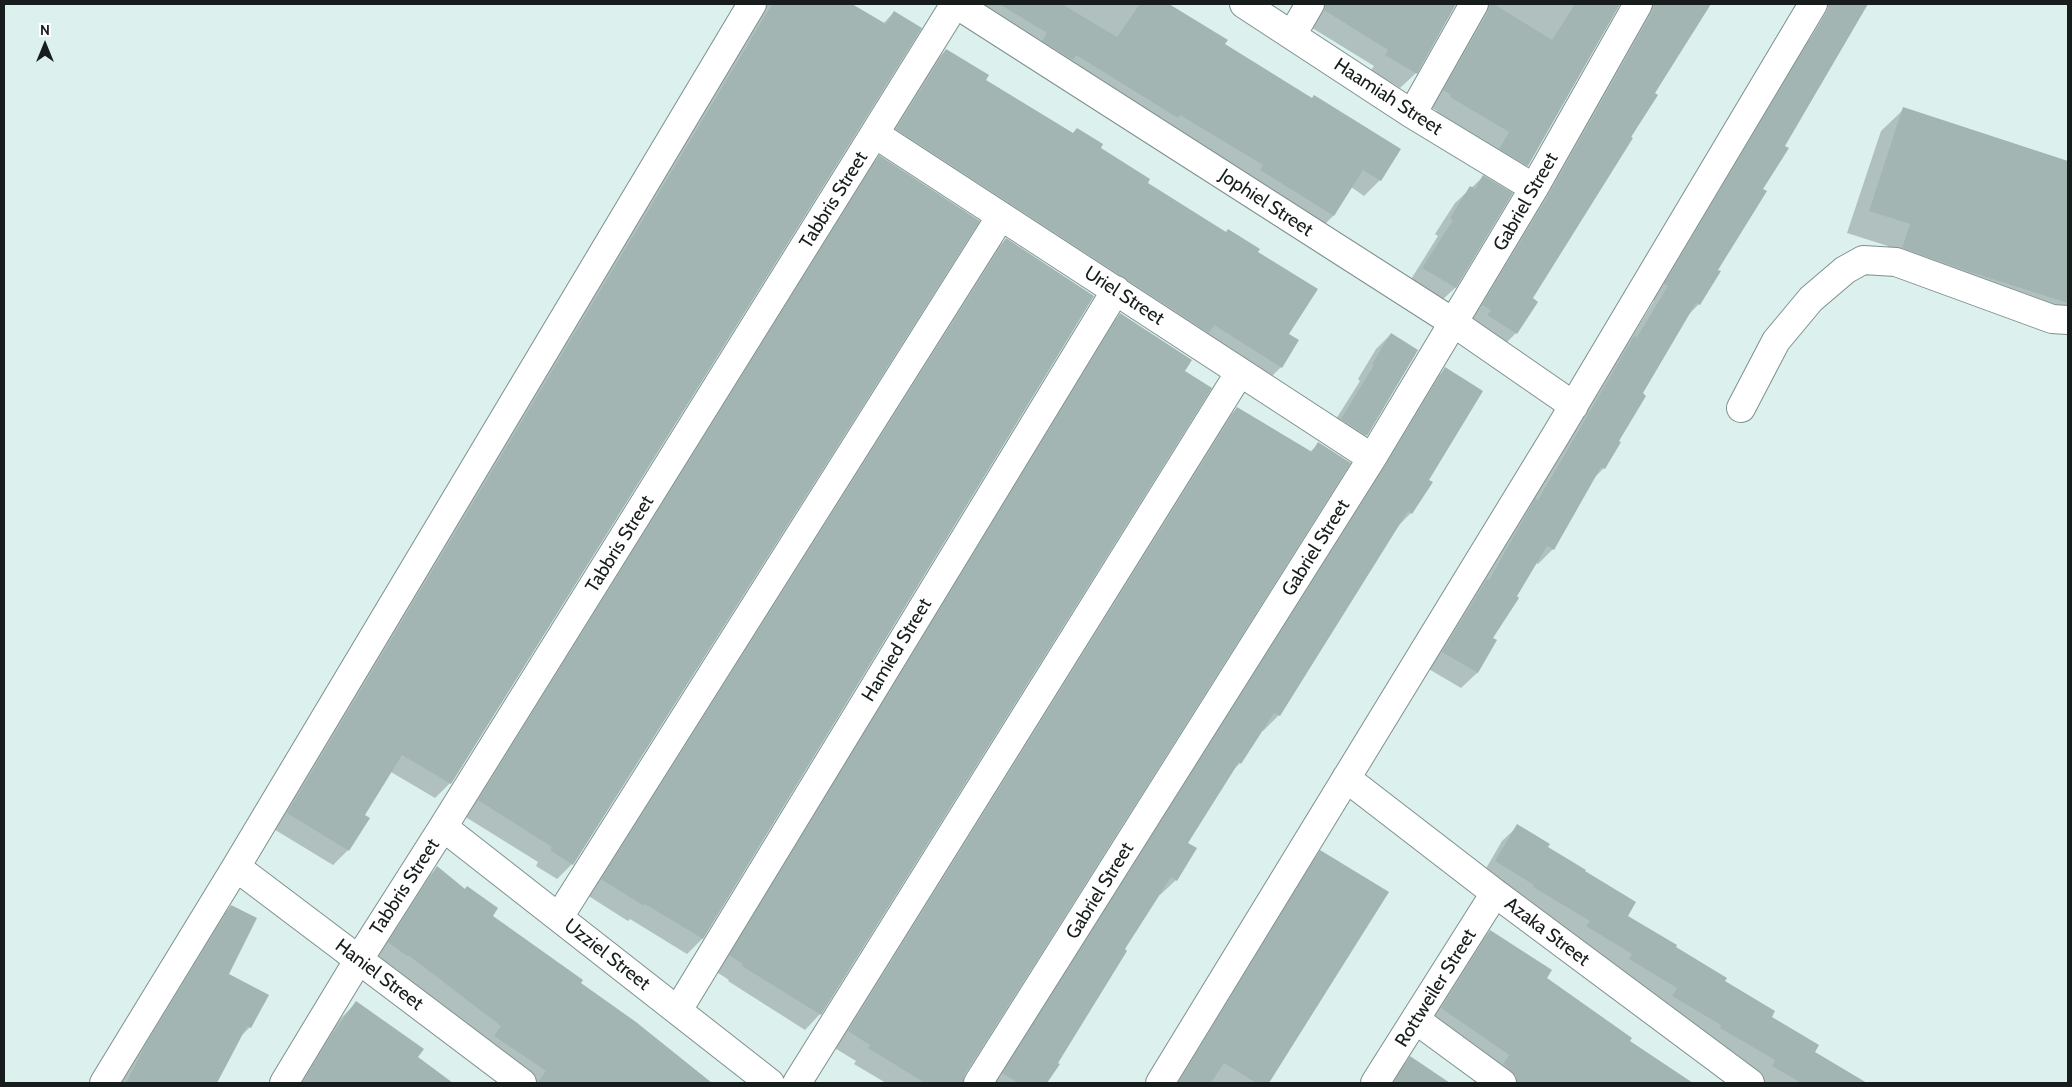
<!DOCTYPE html>
<html>
<head>
<meta charset="utf-8">
<style>
  body { margin:0 }
  #map { position:relative; width:2072px; height:1087px; overflow:hidden; background:#dcf0ee; font-family:Cabin,sans-serif }
  canvas { display:block }
  .frame { position:absolute; inset:0; border:5px solid #161d1c; pointer-events:none }
  .north { position:absolute; left:20px; top:20px; width:50px; height:50px; -webkit-text-stroke:4px #fff; paint-order:stroke; rotate:0deg; font-size:14px; font-weight:700; line-height:20px; text-align:center; color:#161d1c }
  .north::after { content:''; display:block; margin:auto; width:18px; height:22px; background:#161d1c; clip-path:polygon(50% 0,100% 100%,50% 72%,0 100%) }
</style>
</head>
<body>
<div id="map">
<canvas width="2072" height="1087"></canvas>
<div class="frame"></div>
<div class="north">N</div>
</div>
<script>
const ctx = document.querySelector('canvas').getContext('2d');
ctx.lineJoin = 'round';
function fill(path, color) { ctx.fillStyle = color; ctx.fill(path, 'evenodd'); }
function trace(path, color, width, dash) { ctx.strokeStyle = color; ctx.lineWidth = width; ctx.lineCap = dash ? 'butt' : 'round'; ctx.setLineDash(dash || []); ctx.stroke(path); }
function write(font, color, halo, rows, align = 'center') {
  ctx.font = font + ' Cabin,sans-serif'; ctx.lineWidth = 4; ctx.setLineDash([]); ctx.textBaseline = 'middle'; ctx.strokeStyle = halo; ctx.fillStyle = color; for (const [text, x, y, turn = 0] of rows) {
    ctx.save(); ctx.translate(x, y); ctx.rotate((+turn || 0) * Math.PI / 180); ctx.textAlign = isNaN(turn) ? turn : align; if (halo) ctx.strokeText(text, 0, 0); ctx.fillText(text, 0, 0); ctx.restore();
  }
}
fill(new Path2D(`
  M754 4H849L883 24 894 12 450 783 435 798 391 772 363 816 348 850 333 865 272 828Z
  M981 4H1167L1226 40 1224 44 1312 99 1399 149 1380 180 1364 196 1351 187 1333 216 1318 231 975 14Z
  M1297 4H1455L1416 73 1400 88 1371 70 1374 66 1309 26Z
  M1460 4H1620L1527 166 1512 181 1485 164 1495 148 1436 112 1437 111 1429 106Z
  M1624 4H1710L1654 94 1656 95 1601 188 1531 299 1516 333 1501 348 1468 320Z
  M1822 4H1868L1851 22Z
  M1813 36 1784 146 1762 190 1699 304 1686 317 1641 394 1604 468 1594 478 1553 549 1538 564 1536 563 1492 639 1495 641 1477 673 1461 688 1427 668 1520 516 1528 508 1619 352 1628 343 1654 301 1650 299 1798 51Z
  M946 50 984 80 1072 134 1099 148 1146 183 1287 334 1281 367 1266 382 881 144 931 65Z
  M1904 109 2068 162V321L1880 270 1888 246 1847 233 1881 131Z
  M879 157 572 864 557 879 536 866 538 862 464 816 864 172Z
  M1483 177 1511 194 1455 288 1439 303 1408 284 1438 236 1435 234 1455 203Z
  M1006 239 1093 296 702 939 687 954 630 919 628 921 587 895 991 255Z
  M1121 314 820 1014 805 1030 728 981 729 980 715 971 1105 329Z
  M1391 334 1366 435 1351 450 1326 435 1360 381 1358 379 1376 349Z
  M1445 369 1427 480 1411 513 1396 528 1279 715 1263 731 1262 730 1240 763 1231 772 1186 843 1176 880 1160 895 1159 894 1123 950 1125 951 1045 1083H992L1430 384Z
  M1237 408 1310 452 1319 443 964 1074 961 1083H886L854 1064 856 1061 833 1047 1222 424Z
  M1518 826 1547 847 1626 916 1724 981 1813 1052 1865 1083H1760L1481 877 1502 841Z
  M1321 852 1387 893 1267 1083H1173L1305 867Z
  M437 868 491 916 711 1083H527L374 958 422 883Z
  M231 906 227 974 250 1027 238 1039 215 1083H119L216 922Z
  M1490 931 1545 978 1628 1042 1675 1083H1506L1427 1023 1475 947Z
  M356 1003 416 1057 451 1083H297L315 1054 341 1018Z
  M1411 1058 1449 1083H1389L1395 1073Z`), '#0003');
fill(new Path2D(`
  M772 4H852L886 24 894 11 922 28 451 784 402 755 365 815 370 818 349 851 287 813Z
  M999 4H1062L1117 37 1140 4H1169L1228 40 1225 44 1312 98 1314 95 1401 149 1381 181 1363 170 1334 216 1260 170 1263 165 1180 115 1178 118 1076 55 1073 60 1065 55 1042 41 1047 33Z
  M1326 4H1456L1417 74 1385 55 1388 50 1324 10Z
  M1490 4H1494L1552 40 1575 4H1620L1528 166 1499 149 1509 132 1450 97 1451 95 1443 90 1488 12Z
  M1654 4H1711L1655 93 1658 95 1631 137 1633 138 1533 298 1538 302 1517 334 1487 315 1491 310 1482 305 1548 196 1652 12Z
  M1829 4H1868L1785 146 1789 148 1763 189 1767 191 1718 270 1721 271 1700 305 1696 303 1643 393 1646 396 1619 441 1621 442 1605 469 1601 467 1554 550 1547 546 1517 596 1519 598 1493 638 1497 640 1478 673 1442 652 1487 579 1489 580 1535 499 1538 500 1634 336 1637 337 1668 286 1664 284 1826 12Z
  M946 49 989 75 986 80 1073 133 1077 128 1103 144 1101 148 1150 179 1148 183 1226 232 1228 229 1260 249 1258 252 1318 289 1289 334 1299 340 1282 368 1214 325 1209 333 896 129Z
  M1903 107 2068 161V303L1967 271 1902 248 1910 224 1869 211Z
  M879 155 980 221 573 865 550 850 552 847 478 800Z
  M1483 175 1513 193 1456 288 1422 268 1453 220 1450 218 1470 186 1475 189Z
  M1006 238 1094 296 703 939 645 904 644 906 601 879Z
  M1120 313 1192 360 1185 371 1212 388 821 1015 742 966 743 964 729 955Z
  M1391 333 1418 350 1367 436 1341 419 1374 365 1372 364Z
  M1445 367 1483 391 1429 480 1433 482 1412 514 1408 511 1280 716 1274 713 1241 764 1239 762 1188 843 1197 848 1177 881 1171 877 1125 949 1127 951 1058 1063 1060 1064 1047 1083H1018L1002 1073 1385 466Z
  M1237 407 1312 452 1318 442 1351 463 965 1075 963 1083H925L868 1048 870 1045 848 1031Z
  M1517 824 1550 844 1548 847 1586 870 1585 871 1636 902 1628 916 1677 945 1676 947 1727 978 1725 981 1775 1011 1772 1017 1819 1045 1815 1052 1867 1083H1801L1772 1066 1775 1060 1720 1028 1721 1025 1672 996 1677 988 1629 959 1632 954 1586 926 1590 921 1533 887 1534 885 1495 861Z
  M1320 850 1389 892 1269 1083H1256L1224 1063 1211 1083H1178Z
  M437 866 465 889 467 886 498 908 493 916 583 980 581 983 636 1022 712 1083H537L546 1071 494 1036 501 1026 408 955 407 956 388 942Z
  M231 905 257 918 229 974 269 995 251 1028 247 1026 217 1083H126L146 1044Z
  M1490 930 1552 970 1547 978 1632 1038 1630 1041 1693 1083H1517L1516 1076 1503 1064 1509 1055 1441 1008Z
  M356 1001 424 1049 418 1057 453 1083H302L330 1037Z
  M1410 1056 1450 1083H1393Z`), '#a2b5b3');
const street = new Path2D(`
  M956 4 1454 323 1574 406
  M1244 4 1412 114 1534 188
  M1292 35 1310 4
  M1412 114 1474 4
  M875 134 1372 458
  M1741 408 1776 341 1811 299 1845 270 1863 260 1896 262 2052 319 2068 320
  M1346 778 1495 893 1750 1083
  M443 827 770 1083
  M236 867 522 1083
  M559 917 1001 216
  M678 1010 1116 290
  M1416 1020 1502 1083
  M104 1083 236 867 752 4
  M284 1083 359 959 443 827 955 4
  M797 1083 1240 372
  M978 1083 1372 458 1534 188 1638 4
  M1160 1083 1556 435 1813 4
  M1375 1083 1495 893`);
trace(street, '#7d908d', 30);
trace(street, '#fff', 28);
write('19px', '#161d1c', '#fff', [
  ["Haamiah Street",1388,97,33],
  ["Tabbris Street",834,200,-58],
  ["Gabriel Street",1526,202,-60],
  ["Jophiel Street",1266,203,33],
  ["Uriel Street",1124,296,33],
  ["Tabbris Street",620,544,-58],
  ["Gabriel Street",1316,548,-58],
  ["Hamied Street",897,650,-59],
  ["Tabbris Street",405,887,-57],
  ["Gabriel Street",1100,891,-58],
  ["Azaka Street",1547,932,37],
  ["Uzziel Street",607,955,38],
  ["Haniel Street",379,975,37],
  ["Rottweiler Street",1436,988,-58]
]);
</script>
</body>
</html>
